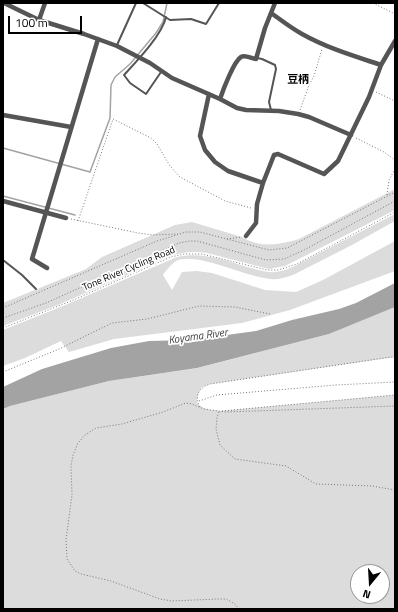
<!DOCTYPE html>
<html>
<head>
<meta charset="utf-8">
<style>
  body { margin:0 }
  #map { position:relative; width:398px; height:612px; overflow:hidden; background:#fff; font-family:"Titillium Web",sans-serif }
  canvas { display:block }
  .frame { position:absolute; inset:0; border:4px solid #000; pointer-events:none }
  .north { position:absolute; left:350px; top:564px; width:40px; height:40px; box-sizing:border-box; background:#fff; border:1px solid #999; border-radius:50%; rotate:198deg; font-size:11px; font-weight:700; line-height:16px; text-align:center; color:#000 }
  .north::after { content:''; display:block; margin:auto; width:14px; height:18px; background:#000; clip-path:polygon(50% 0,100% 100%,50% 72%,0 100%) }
  .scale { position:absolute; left:8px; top:16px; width:74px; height:18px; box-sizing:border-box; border:2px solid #000; border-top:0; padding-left:5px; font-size:12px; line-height:14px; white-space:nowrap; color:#000; -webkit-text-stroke:3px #fff; paint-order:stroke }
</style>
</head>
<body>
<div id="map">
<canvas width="398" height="612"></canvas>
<div class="frame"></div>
<div class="north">N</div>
<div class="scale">100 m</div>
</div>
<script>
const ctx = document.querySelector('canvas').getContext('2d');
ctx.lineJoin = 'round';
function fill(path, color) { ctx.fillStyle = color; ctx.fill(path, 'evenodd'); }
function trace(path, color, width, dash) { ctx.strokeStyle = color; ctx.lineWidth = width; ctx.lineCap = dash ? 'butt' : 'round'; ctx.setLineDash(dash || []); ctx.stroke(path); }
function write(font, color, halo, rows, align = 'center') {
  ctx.font = font + ' "Titillium Web","Noto Sans JP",sans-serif'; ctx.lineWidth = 3.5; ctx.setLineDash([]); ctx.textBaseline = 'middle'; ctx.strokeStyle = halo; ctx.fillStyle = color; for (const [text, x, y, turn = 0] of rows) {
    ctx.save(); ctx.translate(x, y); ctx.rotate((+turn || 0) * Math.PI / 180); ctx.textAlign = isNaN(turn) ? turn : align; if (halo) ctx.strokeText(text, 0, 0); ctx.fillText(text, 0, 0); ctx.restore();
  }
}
fill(new Path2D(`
  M395 189V210L285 266 269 269 207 253C193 251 181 252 168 257L58 305 3 326V303L86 269 102 257 175 225 192 222 242 237C260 248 279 245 299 239Z
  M395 214V221L352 245 295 274C287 277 279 280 271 279 248 278 196 251 176 261 171 264 166 271 163 275L172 290 182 272 197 271 212 273 265 290 296 292 323 280 395 241V271L290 310 242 323 114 339 69 352 61 341 25 358 3 366V330L63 306 177 257C202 251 227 261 251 268 259 270 267 273 275 272 286 271 295 266 304 261Z
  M395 307V357L210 384 202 387C189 407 203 409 220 411L395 395V609H3V409L10 406 109 381 198 368 329 334ZM358 572H382V596H358Z`), '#dcdcdc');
fill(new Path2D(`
  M395 283V307L329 334 197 368 109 381 10 406 3 409V387L42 369 111 348 149 341 190 340 256 331 292 320 339 309 356 303Z`), '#a3a3a3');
trace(new Path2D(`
  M3 148 90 172 110 118 111 85 115 77 130 64 156 33 163 22 167 3
  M3 196 75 215`), '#a3a3a3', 1.5);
trace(new Path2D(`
  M373 3 395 14
  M376 92 395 101
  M300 110 309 85 314 76 322 49
  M356 138 384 152 395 160
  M387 195 389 180 395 169
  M71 219 138 233 153 235 178 234
  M78 221 113 119 151 138 157 144 170 166 180 177 225 201 251 208
  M227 239 242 237
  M3 308 157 241 186 232H200L269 250 287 248 395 192
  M3 318 46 303 179 243 189 241H197L266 260 284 259 304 250 395 201
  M3 328 71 301 171 257 184 254H202L267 270H278L297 264 395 212
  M3 372 59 349 112 323 147 319 199 306 235 307 270 314
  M199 401 217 395 336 385 395 382
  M200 407C194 395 199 388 210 384L391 357 395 358
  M222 411 395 395
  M219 412 217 417 216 429 220 445 235 459 286 466 316 484 372 486 395 490
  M239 609 235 604 226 599H218L172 601 160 599 111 581 81 574 75 571 67 559 66 540 72 495 71 466 73 455 78 443 85 435 96 428 122 424 163 412 186 403 192 404 204 409 226 412 395 406`), '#777', 1, [1, 2]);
trace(new Path2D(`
  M143 3 170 20 191 19 206 24 219 3
  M117 45 136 3
  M257 58 262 59 275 65 276 69 269 102 271 110
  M161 72 146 94 130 83 124 75C137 61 162 35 166 17
  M3 260 22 275 36 289`), '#555', 2);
trace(new Path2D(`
  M4 3 39 20 84 34 117 46 150 63 172 78 220 99 237 108 246 110 279 111 298 114 309 117 351 135
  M271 13C281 20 291 28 302 34 327 48 354 56 381 65
  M39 20 45 3
  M209 94 200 136 205 150 215 162 228 171 263 183
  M220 99C223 90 234 61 241 57 245 54 252 59 256 59L265 28 275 3
  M3 115 71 127
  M3 201 66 218
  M246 236 256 223 257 204 263 183 274 155 278 154 324 174 338 161 369 97 381 65 395 41
  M47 268 32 259 98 39`), '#555', 4.5);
write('10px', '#000', '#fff', [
  ["Tone River Cycling Road",129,269,-23]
]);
write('bold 11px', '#000', '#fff', [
  ["豆柄",298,80]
]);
write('italic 11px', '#444', '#fff', [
  ["Koyama River",198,337,-8]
]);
</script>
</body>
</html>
